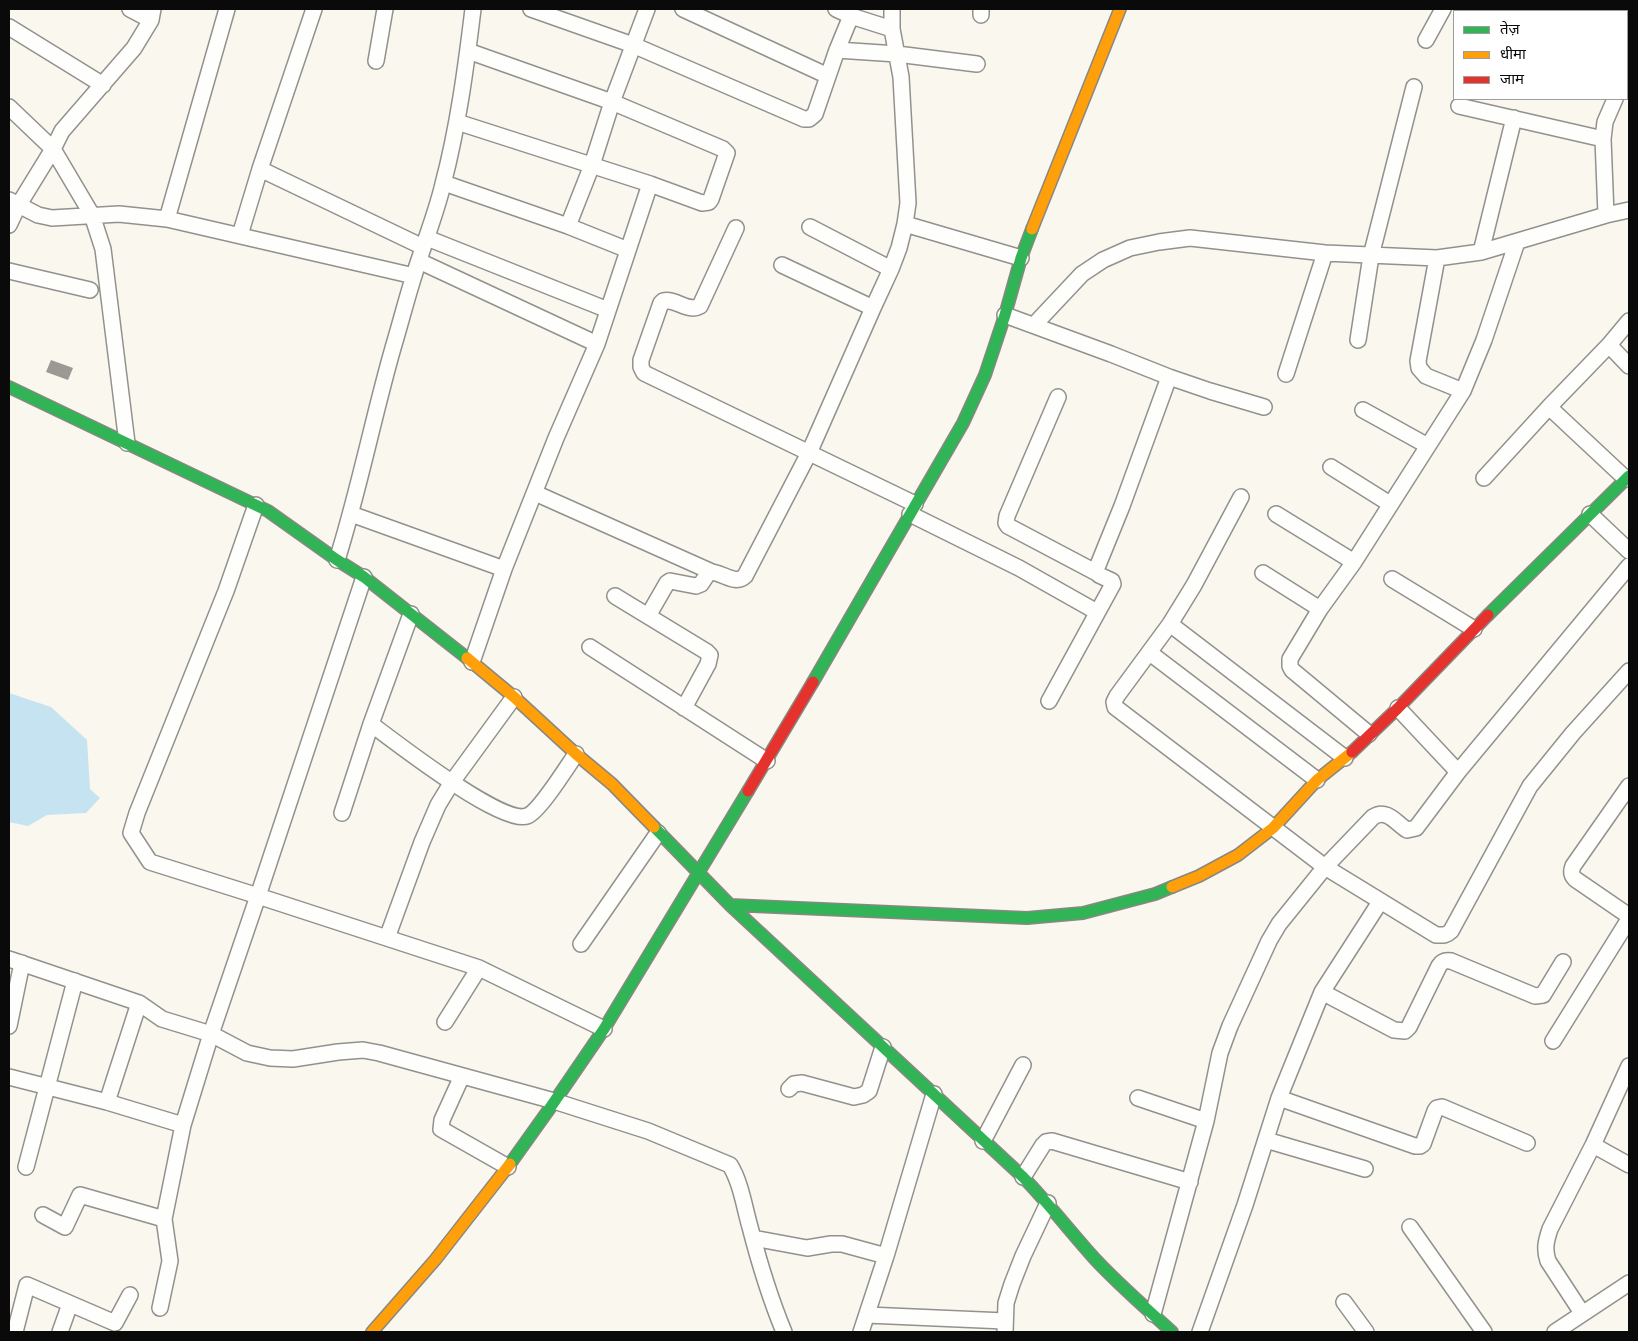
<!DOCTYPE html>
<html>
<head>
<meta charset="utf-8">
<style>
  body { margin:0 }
  #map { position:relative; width:1638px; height:1341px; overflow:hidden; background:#f9f7ee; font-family:Lora,"Noto Sans Devanagari",serif }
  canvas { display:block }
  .frame { position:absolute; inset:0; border:10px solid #0a0a0a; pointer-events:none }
  .legend { position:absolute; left:1453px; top:10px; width:175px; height:90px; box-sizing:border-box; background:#fff; border:1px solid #9d9d9d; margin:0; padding:6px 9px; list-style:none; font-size:15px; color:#0a0a0a }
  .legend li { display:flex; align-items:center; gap:10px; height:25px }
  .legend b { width:25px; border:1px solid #9d9d9d }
</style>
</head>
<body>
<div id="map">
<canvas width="1638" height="1341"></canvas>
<div class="frame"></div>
<ul class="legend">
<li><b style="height:6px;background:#30b455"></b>तेज़</li>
<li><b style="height:6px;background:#ff9f0a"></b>धीमा</li>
<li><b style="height:6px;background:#e5322d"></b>जाम</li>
</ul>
</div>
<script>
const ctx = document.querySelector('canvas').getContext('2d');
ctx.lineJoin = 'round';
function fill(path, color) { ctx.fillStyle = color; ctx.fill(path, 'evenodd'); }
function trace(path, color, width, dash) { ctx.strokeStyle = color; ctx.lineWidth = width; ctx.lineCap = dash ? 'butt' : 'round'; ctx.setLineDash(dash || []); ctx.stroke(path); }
fill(new Path2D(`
  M9 693 51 707 87 740 90 789 100 798 86 813 47 815 28 826 9 822Z`), '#c6e3f2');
fill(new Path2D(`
  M51 360 73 368 68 380 46 372Z`), '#9b9994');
const street = new Path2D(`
  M130 9 151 20
  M531 9 633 45 804 119H809L815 114 837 50 851 16
  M683 9 828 76
  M836 9 851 16 892 29
  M1550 11 1552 9
  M981 15V9
  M9 27 103 85
  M1426 40 1443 9
  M837 50 897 54 977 64
  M376 61 385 9
  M1627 79 1629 75
  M1459 106 1603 139
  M9 107 53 149 18 206 9 225
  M457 122 650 184 702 203 709 202 711 199 727 153 723 149 612 102 468 51
  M260 169 423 247
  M444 183 568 226 628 250
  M9 200 38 215 52 218 119 214 167 219 414 276
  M1606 215 1603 139 1605 122 1615 99
  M167 219 227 9
  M905 224 1021 258
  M568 226 592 165 612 102 647 9
  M810 227 891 269
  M736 228 700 306C688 313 676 298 663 301L661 303 641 360V367L644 373 915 504
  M240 235 260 169 314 9
  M427 238 608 310
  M1481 252 1514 118
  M1437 258 1418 361 1419 368 1426 376 1463 391
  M419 261 597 344
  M782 265 873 308
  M9 271 90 290
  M1005 315 1111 354 1169 377 1210 391 1264 407
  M1034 325 1082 274 1103 260 1130 248 1159 242 1190 238 1325 253 1437 258 1481 252 1606 215 1629 210
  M1358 340 1371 256 1414 87
  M1609 345 1629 366
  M1286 374 1325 253
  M1058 397 1007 516 1006 523 1008 526 1097 573
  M1549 407 1609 345 1629 321
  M1363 410 1428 446
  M127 443 103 249 92 215 53 149 62 131 134 48 151 20 153 9
  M1331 467 1390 504
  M1484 478 1549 407 1626 479
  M535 493 712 572
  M1241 497 1194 585 1170 624 1117 696 1114 702 1115 707 1325 867 1436 935C1442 935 1446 936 1451 931L1530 786 1573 733 1629 671
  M256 505 226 591 137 813 131 833 150 862 258 896 364 577
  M351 514 504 569
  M910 514 1019 568 1097 612
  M1276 514 1354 562
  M1590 514 1629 551
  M337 560C359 490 373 418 393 348 402 318 409 289 419 260 427 235 437 210 443 184 458 127 466 67 473 9
  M1263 573 1320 609
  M1392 579 1474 629
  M615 596 707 652 710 655 708 664 684 708
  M648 616 667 583 670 581 696 586 701 584 709 572C721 571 735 586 745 576L809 453 873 308 891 269 899 248 905 224 908 203 901 77 892 29V9
  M1170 624 1345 758
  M590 647 767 761
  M1150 653 1317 780
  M472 662 504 569 556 438 597 344 650 184
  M1049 701 1113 584 1112 581 1099 575 1096 570 1122 506 1169 377
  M1398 708 1458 772
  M371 724C395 742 502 825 527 816 539 812 567 767 576 754
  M1369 734 1292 670 1290 666V659L1320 609 1354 562 1463 391 1484 340 1517 242
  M1629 786 1573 866C1571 871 1571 875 1575 879L1629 916
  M342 813 371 724 411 614
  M387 938 422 842 438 805 452 782 514 697
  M581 944 658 833
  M9 959 139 1003 162 1019 211 1034 247 1053 270 1058 293 1059 338 1052 363 1050 379 1053 554 1101 648 1131 730 1165C741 1183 744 1206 750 1227 759 1262 770 1298 784 1332
  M1322 992 1394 1030 1405 1031 1409 1027 1439 966C1442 961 1445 960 1451 961L1535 996 1543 995 1563 962
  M445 1022 479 968
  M9 1026 22 963
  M1553 1041 1629 919
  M462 1076 442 1120 441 1129 508 1167
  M9 1077 107 1102 183 1125
  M789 1089 794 1084 802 1083 854 1097 863 1095 869 1091 883 1047
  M1138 1098 1206 1121
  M1279 1098 1415 1146H1420L1423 1144 1435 1111 1437 1108 1442 1107 1527 1143
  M107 1102 139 1003
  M1266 1140 1365 1169
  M983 1141 1023 1065
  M1593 1145 1629 1165
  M26 1167 75 981
  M1023 1177 1043 1145 1046 1142 1052 1141 1190 1182
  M43 1215 65 1227 80 1195 164 1219
  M1410 1227 1484 1332
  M753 1238 807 1248 831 1244H842L886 1256
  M1344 1302 1366 1332
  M160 1308 170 1261 164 1219 183 1125 211 1034 258 896 479 968 604 1029
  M1582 1313 1548 1261C1544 1249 1546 1241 1550 1229L1593 1145 1629 1066
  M1153 1314 1206 1121 1220 1053 1230 1026 1269 941 1279 924 1325 867 1373 817C1387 808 1396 823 1407 830L1416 828 1458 772 1629 566
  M867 1315 1005 1321
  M15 1332 27 1285 115 1323 130 1295
  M60 1332 70 1304
  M861 1332 886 1256 934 1094
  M1005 1332 1006 1303 1012 1284 1023 1256 1048 1203
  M1200 1332 1245 1205 1279 1098 1322 992 1380 902
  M1555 1332 1629 1283`);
const fast = new Path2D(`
  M9 387 268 511 337 560 364 577 467 658
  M1488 615 1629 476
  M813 682 963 423 985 375 1005 315 1021 258 1032 229
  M654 827 730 905 1023 1177C1048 1203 1070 1231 1094 1258 1118 1284 1146 1308 1172 1332
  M730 905 1027 918 1083 913 1155 894 1172 887
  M510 1164 550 1108 604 1029 748 791`);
const slow = new Path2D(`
  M1032 229 1120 9
  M467 658 514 697 576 754 612 784 654 827
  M1172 887 1199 876 1238 855 1273 828 1317 780 1352 752
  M372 1332 435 1260 510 1164`);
const jam = new Path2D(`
  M1352 752 1398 708 1488 615
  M748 791 813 682`);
trace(street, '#92918d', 18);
trace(fast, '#888783', 14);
trace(slow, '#888783', 14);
trace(jam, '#888783', 14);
trace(street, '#fefefc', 15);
trace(fast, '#30b455', 11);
trace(slow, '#ff9f0a', 11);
trace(jam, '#e5322d', 11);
</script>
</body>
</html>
